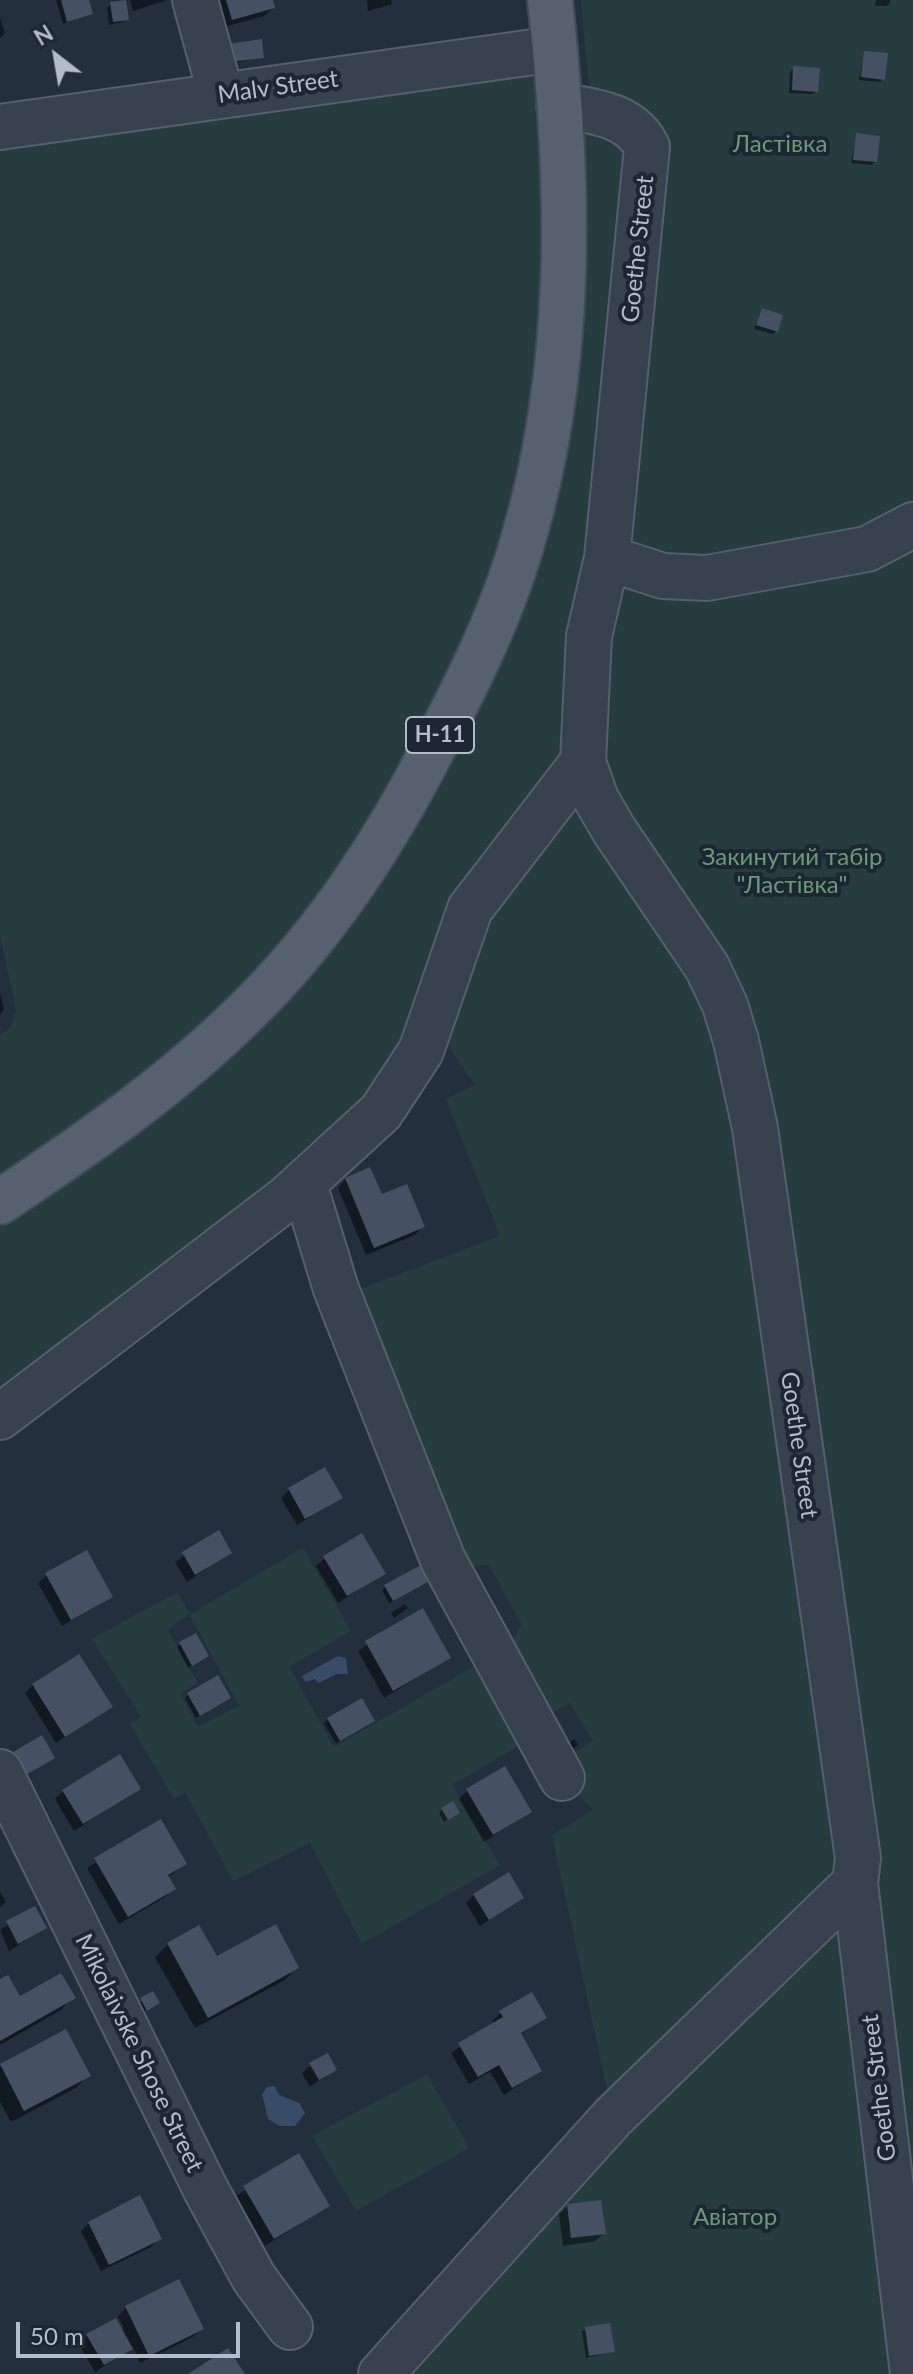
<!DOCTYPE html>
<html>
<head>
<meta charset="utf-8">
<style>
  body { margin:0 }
  #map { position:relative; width:913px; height:2374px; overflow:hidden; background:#242f3e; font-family:Lato,sans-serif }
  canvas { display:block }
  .north { position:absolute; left:16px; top:16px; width:80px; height:80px; -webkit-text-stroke:6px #1d2633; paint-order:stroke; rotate:329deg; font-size:22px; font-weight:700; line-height:32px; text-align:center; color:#b4bcc9 }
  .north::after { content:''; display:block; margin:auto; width:28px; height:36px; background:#b4bcc9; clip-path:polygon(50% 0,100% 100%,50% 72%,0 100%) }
  .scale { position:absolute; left:16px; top:2322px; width:224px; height:36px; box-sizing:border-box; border:4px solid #b4bcc9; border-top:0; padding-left:10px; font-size:24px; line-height:28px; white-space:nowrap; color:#b4bcc9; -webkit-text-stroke:6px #1d2633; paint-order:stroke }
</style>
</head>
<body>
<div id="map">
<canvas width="913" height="2374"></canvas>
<div class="north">N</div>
<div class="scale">50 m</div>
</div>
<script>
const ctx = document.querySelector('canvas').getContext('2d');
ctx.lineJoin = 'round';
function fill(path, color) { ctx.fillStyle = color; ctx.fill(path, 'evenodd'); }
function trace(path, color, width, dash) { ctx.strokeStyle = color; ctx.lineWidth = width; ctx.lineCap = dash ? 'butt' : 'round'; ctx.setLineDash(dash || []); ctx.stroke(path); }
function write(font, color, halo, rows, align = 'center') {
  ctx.font = font + ' Lato,sans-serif'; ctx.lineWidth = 8; ctx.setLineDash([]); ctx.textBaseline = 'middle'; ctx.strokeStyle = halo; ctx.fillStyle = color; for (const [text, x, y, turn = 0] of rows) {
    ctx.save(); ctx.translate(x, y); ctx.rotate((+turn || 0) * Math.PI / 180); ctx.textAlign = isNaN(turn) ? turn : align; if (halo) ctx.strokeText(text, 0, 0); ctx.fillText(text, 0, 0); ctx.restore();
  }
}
fill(new Path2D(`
  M581 0H913V2374H381L613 2117 552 1835 593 1810 562 1778 554 1764 593 1741 570 1703 544 1717 508 1652 521 1624 489 1565 460 1567 355 1291 500 1236 446 1099 475 1085 433 1024 402 1083 0 1417V1035L10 1029 16 1010 0 935V127L555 49 591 110Z
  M303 1548 351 1631 289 1667 334 1747 485 1660 529 1740 452 1785 500 1865 362 1944 310 1843 233 1881 185 1792 174 1799 130 1724 141 1717 92 1639 177 1592 190 1614ZM189 1614 239 1705 198 1727 180 1694 198 1683 168 1630Z
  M427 2074 469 2148 356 2211 312 2136Z`), '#263c3f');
fill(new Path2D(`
  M338 1656 346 1658 348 1674H337L318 1683 315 1679 305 1682 302 1676Z
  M275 2086 279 2095 299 2103 305 2113 295 2126H280L268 2119 262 2094 267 2087Z`), '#394c67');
fill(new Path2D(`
  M56 0H87L91 13 63 24Z
  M130 0H167L133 11Z
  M217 0H271L273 8 264 16 224 27Z
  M367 0H391L392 4 368 11Z
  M876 0H890V3L887 6H875Z
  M111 4 127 19 123 22 109 25 107 8Z
  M0 17 5 33 0 38Z
  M225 50 262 57 227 65Z
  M865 53 883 79 880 82 859 80Z
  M794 68 816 91 812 94 789 93 790 72Z
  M857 136 875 161 872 165 851 163Z
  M762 310 776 331 773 334 754 329Z
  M0 992 4 1009 0 1015Z
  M346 1179 381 1197 423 1226 415 1235 366 1255 338 1188Z
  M289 1490 340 1498 297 1525 281 1498Z
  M218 1533 230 1552 187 1582 175 1562Z
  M325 1558 383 1573 338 1603 316 1566Z
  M47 1575 111 1596 62 1626 38 1583Z
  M433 1579 389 1603 382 1590 385 1587Z
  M405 1604 408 1608 394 1618 391 1613Z
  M422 1610 449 1658 384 1698 358 1651Z
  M181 1644 203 1659 188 1668 177 1647Z
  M33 1685 110 1707 56 1743 25 1693Z
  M189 1694 225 1701 196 1718 185 1698Z
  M328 1719 368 1725 336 1743 324 1723Z
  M575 1739 578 1745 562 1756V1746Z
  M53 1758 14 1784 3 1764Z
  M138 1789 74 1831 55 1799 63 1791Z
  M467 1791 530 1812 484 1842 459 1799Z
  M442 1809 454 1816 444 1822 439 1813Z
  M160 1822 185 1864 167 1878 173 1889 165 1897 119 1924 87 1868Z
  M0 1892 6 1902 0 1907Z
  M474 1895 522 1898 480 1926 466 1903Z
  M34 1908 45 1928 9 1951 0 1930Z
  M168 1944 216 1959 297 1967 285 1980 195 2028 155 1957Z
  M0 1982 19 1999 73 1997 61 2010 0 2045Z
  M152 1993 157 2002 138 2017 133 2008Z
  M501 2013 544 2018 520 2035 540 2070 504 2095 490 2072 469 2084 451 2053 494 2024 492 2021Z
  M65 2032 88 2075 76 2088 11 2122 0 2102V2066Z
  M311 2065 335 2069 310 2087 302 2073Z
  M299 2156 328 2206 265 2246 236 2196Z
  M568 2206 604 2233 595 2241 563 2246 559 2214Z
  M89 2223 159 2238 151 2247 101 2271 81 2231Z
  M178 2282 201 2329 193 2337 140 2363 133 2347 95 2372 79 2344 87 2336 124 2329 118 2316 126 2308Z
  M586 2329 613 2352 586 2358 582 2332Z`), '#0007');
fill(new Path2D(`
  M61 0H89L93 14 67 22Z
  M126 0 129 20 113 22 110 2Z
  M226 0H273L275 8 232 20Z
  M262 39 264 58 230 62 228 44Z
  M864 51 888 53 885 80 861 77Z
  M793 66 820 68 818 92 792 90Z
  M856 133 880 136 877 162 853 160Z
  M762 308 783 315 778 332 756 325Z
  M370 1167 382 1194 407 1184 425 1227 374 1248 345 1178Z
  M325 1467 343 1498 305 1519 288 1488Z
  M219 1530 232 1553 195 1575 182 1552Z
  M362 1533 386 1574 347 1596 323 1556Z
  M87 1550 113 1597 71 1620 45 1573Z
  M430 1560 439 1576 393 1601 384 1585Z
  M423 1608 451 1658 393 1691 365 1641Z
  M196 1633 209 1656 192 1666 179 1642Z
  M79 1654 113 1707 65 1737 32 1684Z
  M218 1675 231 1698 200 1716 187 1693Z
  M362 1698 375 1721 340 1741 327 1718Z
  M42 1735 55 1758 23 1777 10 1754Z
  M120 1754 141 1789 83 1824 62 1790Z
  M505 1766 532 1812 493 1835 466 1789Z
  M453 1801 460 1813 448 1820 441 1808Z
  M161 1819 187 1864 168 1875 176 1889 128 1917 94 1858Z
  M509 1872 524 1898 489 1920 473 1894Z
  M35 1906 47 1928 18 1944 6 1921Z
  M276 1924 299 1968 208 2018 167 1943 199 1925 217 1956Z
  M61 1973 76 1998 0 2041V1979L8 1975 20 1996Z
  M153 1991 160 2003 147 2011 140 1998Z
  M532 1992 547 2018 521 2033 542 2071 512 2088 499 2065 478 2077 458 2043 503 2017 499 2011Z
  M66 2029 91 2076 24 2111 0 2064Z
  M328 2053 337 2070 319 2080 309 2063Z
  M299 2153 330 2206 274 2239 243 2186Z
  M140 2195 162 2239 109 2265 88 2222Z
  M601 2200 606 2234 571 2238 567 2204Z
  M179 2279 204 2329 149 2356 125 2306Z
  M116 2318 133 2349 104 2365 86 2334Z
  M610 2323 615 2352 589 2356 585 2327Z
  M228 2348 245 2374H188Z`), '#455162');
const minor = new Path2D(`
  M195 0 221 95
  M559 105C592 111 631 114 647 147L607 558 589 636 583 762 596 799 614 830 707 967 725 1005 736 1041 755 1128 858 1858 855 1883 913 2374
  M0 127 555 49
  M607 558 663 576 707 578 867 549 913 525
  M304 1184 336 1289 443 1560 562 1778
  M0 1417 287 1198 381 1112 421 1051 470 909 583 762
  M0 1772 206 2190 254 2278 290 2327
  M381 2374 613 2117 855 1883`);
const major = new Path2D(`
  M0 1202C87 1144 171 1086 246 1012 320 940 379 852 427 760 463 692 499 622 521 547 575 369 570 183 550 0`);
trace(minor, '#565f6c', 48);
trace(major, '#414a57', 48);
trace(minor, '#38414e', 44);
trace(major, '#56606e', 44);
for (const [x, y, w] of [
  [440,735,68]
]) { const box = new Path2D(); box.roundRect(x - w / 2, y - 18, w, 36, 6); ctx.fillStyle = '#1d2633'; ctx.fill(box); trace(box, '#b4bcc9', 2); }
write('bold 22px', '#b4bcc9', null, [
  ["Н-11",440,735]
]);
write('24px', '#b4bcc9', '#1d2633', [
  ["Malv Street",278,87,-8],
  ["Goethe Street",638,249,-84],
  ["Goethe Street",799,1445,82],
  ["Mikolaivske Shose Street",139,2053,64],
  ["Goethe Street",879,2088,-97]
]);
write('24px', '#6b9a76', '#1d2633', [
  ["Ластівка",780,144],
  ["Закинутий табір",792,857],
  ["\"Ластівка\"",792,885],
  ["Авіатор",735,2217]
]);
</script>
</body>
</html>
